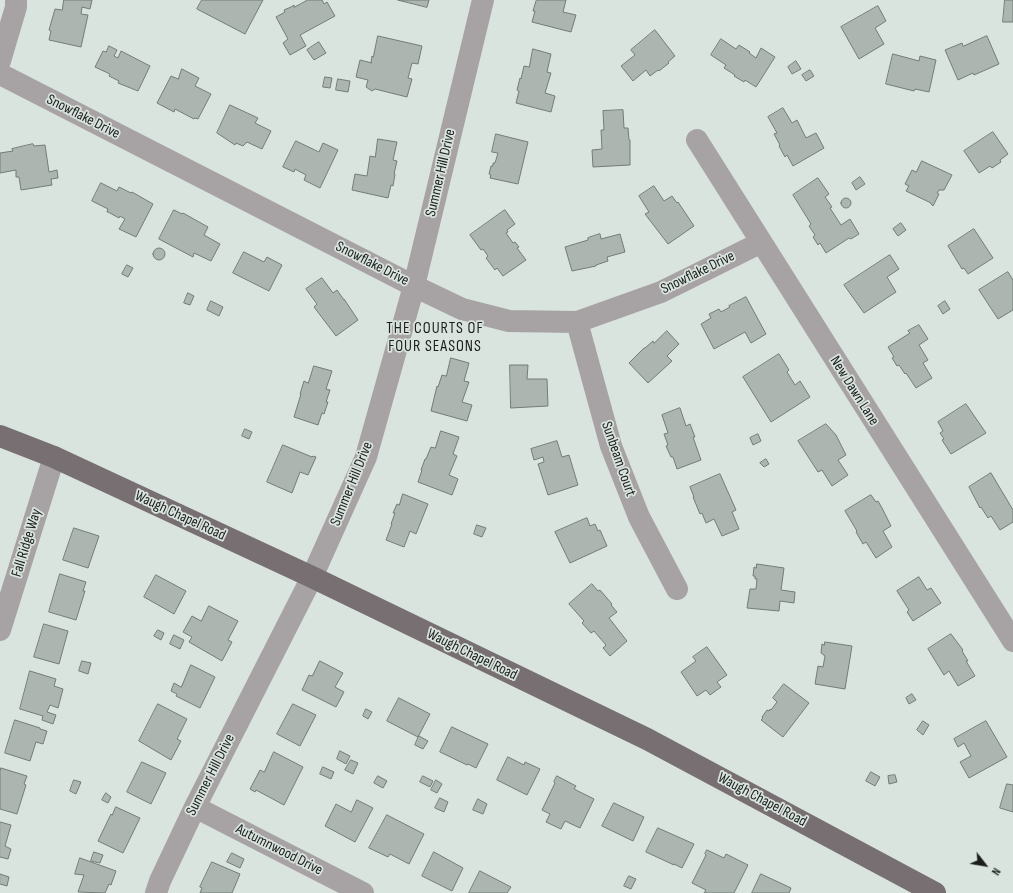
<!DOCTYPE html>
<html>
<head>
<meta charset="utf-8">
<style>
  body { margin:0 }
  #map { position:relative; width:1013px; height:893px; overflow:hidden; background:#dae4df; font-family:"Sofia Sans Condensed",sans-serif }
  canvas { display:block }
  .north { position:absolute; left:965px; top:845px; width:40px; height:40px; -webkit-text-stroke:3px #dae4df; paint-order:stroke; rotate:121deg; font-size:11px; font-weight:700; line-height:16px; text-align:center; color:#1b1e1c }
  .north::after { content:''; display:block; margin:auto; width:14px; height:18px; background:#1b1e1c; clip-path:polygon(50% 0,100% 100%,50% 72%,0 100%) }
</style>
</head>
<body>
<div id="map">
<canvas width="1013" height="893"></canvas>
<div class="north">N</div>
</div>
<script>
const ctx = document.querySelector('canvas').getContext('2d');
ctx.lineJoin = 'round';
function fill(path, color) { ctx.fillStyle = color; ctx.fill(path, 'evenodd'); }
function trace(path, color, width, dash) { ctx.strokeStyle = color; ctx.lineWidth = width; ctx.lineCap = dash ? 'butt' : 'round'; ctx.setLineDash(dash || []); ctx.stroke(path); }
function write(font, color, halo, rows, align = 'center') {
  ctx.font = font + ' "Sofia Sans Condensed",sans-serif'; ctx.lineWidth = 3.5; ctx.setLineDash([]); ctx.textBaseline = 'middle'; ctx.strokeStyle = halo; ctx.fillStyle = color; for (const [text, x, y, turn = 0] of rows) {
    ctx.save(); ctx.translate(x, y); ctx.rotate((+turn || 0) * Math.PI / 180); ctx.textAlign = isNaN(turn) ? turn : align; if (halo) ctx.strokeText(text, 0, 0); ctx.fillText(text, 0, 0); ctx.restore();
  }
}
const building = new Path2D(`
  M64 0H92L90 9 82 7 81 14 88 15 81 47 49 40 51 31 49 30 55 9 62 10Z
  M202 0H263L245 34 197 9Z
  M308 0H322L324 4 327 2 335 16 300 35 306 46 290 55 283 43 288 39 276 17 285 12 284 10 291 7 294 5V7Z
  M398 0H429L427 7Z
  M537 0H566L563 12 576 15 571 32 532 22 535 11H533L536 1Z
  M1005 0H1013V22H1003Z
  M878 6 886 21 875 28 884 44 859 59 841 27Z
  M655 30 675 56 668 62 669 63 659 71 658 70 650 76 646 70 633 81 621 66 635 55 631 50Z
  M378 36 422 46 418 64 412 63 408 78 412 79 407 97 375 89 372 91 366 87 368 80 356 77 360 60 372 63 371 62 372 56 373 57Z
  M987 36 999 64 974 75 973 73 958 80 945 50 962 43 963 46Z
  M721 39 736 49 739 45 750 52 749 53 756 58 761 48 775 57 756 87 745 80 744 82 734 76 735 75 724 68 726 65 711 55Z
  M319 42 326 53 314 60 307 50Z
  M109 46 117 50 114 56 118 58 121 51 150 66 138 91 118 83 119 81 109 76 110 74 95 67 103 51 106 52Z
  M533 49 551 54 547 72 551 73 545 93 555 96 551 112 516 103 519 91 517 90 520 78 521 79 524 66 529 67Z
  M893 54 919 61 920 56 936 60 929 92 915 89 914 91 886 84Z
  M796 61 801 69 792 74 788 67Z
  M182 69 199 78 195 86 211 94 198 119 195 118 194 119 175 109 174 112 157 103 171 76 178 79Z
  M810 70 814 76 806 81 802 75Z
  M325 77 332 78 330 88 323 87Z
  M338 79 350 81 348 92 336 90Z
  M230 105 258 118 255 123 271 131 262 149 247 142 243 146 236 143 235 145 217 133Z
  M783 108 792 123 797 120 806 138 816 133 824 148 793 166 787 155 785 157 779 146 780 145 774 134 777 133 768 117Z
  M623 110 624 128H628L629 140H630V165L593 167 592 150 602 149 601 130H604L603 111Z
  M993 132 1008 154 1000 160 1001 162 992 168 990 166 979 173 964 151Z
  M496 134 528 142 518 184 490 178 491 175 489 174 491 166H493V163H495L498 153 492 152Z
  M378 139 397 142 393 160 397 161 394 174H395L393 186 391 185 388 198 352 190 355 174 367 176 370 156 375 157Z
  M296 141 319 152 323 143 338 150 320 188 304 180 306 175 295 169 294 172 283 167Z
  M33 144 34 146 45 145 49 172 57 170 58 178 51 179 52 185 21 190 19 177H16V170L0 173V153L13 151 12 149Z
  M922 161 952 175 944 190H939L937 193 939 194 933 206 931 204V203L906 191 909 186 905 184 912 170 916 172Z
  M860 177 865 184 856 190 852 183Z
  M818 178 829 194 825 197 832 207 830 208 841 225 850 219 859 234 851 239 849 238 826 253 820 243 818 245 813 237 815 235 809 226 811 224 793 195Z
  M101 183 117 191 119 187 131 193 132 192 153 204 136 237 119 229 125 219 120 216 119 218 108 212H107L108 209 92 201Z
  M654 186 664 201 672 196 677 203 678 202 694 226 668 244 645 214 649 212 639 196Z
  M841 203a5 5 0 1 1 10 0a5 5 0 1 1-10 0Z
  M174 210 182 214 183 213 208 227 204 235 220 244 211 261 194 253 193 257 159 239Z
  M505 210 515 224 507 230 508 232 506 233 513 243 515 242 519 247 517 248 526 260 503 276 497 268 495 270 486 258 488 256 483 249 481 250 470 235Z
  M901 223 906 230 898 236 893 229Z
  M974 229 993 258 968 274 964 268 962 269 948 246Z
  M600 234 601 239 620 234 625 252 607 257 608 261 596 265V266L572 271 565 247 588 240V238Z
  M153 254a6 6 0 1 1 12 0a6 6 0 1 1-12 0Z
  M244 252 264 262 267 257 282 265 269 291 233 273Z
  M890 255 899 269 887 277 896 292 864 313 844 285Z
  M127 265 133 268 128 277 122 274Z
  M1008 272 1013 280V310L998 319 979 290Z
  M322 278 333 293 337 290 344 300V299L358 320 336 336 314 307 317 304 306 289Z
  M188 293 194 296 190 305 184 303Z
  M746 297 766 334 751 343 745 332 714 349 701 324 711 318 709 314 719 309 721 312 730 307 729 306Z
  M211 301 223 307 219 316 207 310Z
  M945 301 950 309 943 314 938 306Z
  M919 325 928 339 919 345 928 360 923 363 932 378 916 388 906 373 905 374 899 365 897 366 892 358 894 357 888 347 910 333 908 331Z
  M667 331 679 344 667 356 672 361 648 383 629 363 644 348H645L653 341 654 343Z
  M779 354 789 370 787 372 795 385 800 381 810 397 771 422 743 377Z
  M451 358 469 363 464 381 469 382 462 402 472 405 467 421 431 411 437 386 438 387 442 375 446 376Z
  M510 365H528L527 379H547L548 406 511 408Z
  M314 366 332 371 326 389 330 390 326 402H328L324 414 322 413 318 425 294 417 301 394H300L304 381 308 383Z
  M966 404 986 433 951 454 942 440 944 439 940 433 943 431 938 422Z
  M680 408 686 426 690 424 695 437H693L701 460 677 469 673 457H671L666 446 668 445 664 434 668 433 662 415Z
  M826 424 836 435 846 455 838 460 848 475 832 486 822 470 818 472 798 441Z
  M245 429 252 432 249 439 242 436Z
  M441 431 459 437 453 454 457 456 449 475 458 479 452 495 418 482 422 470H421L425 459H426L431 447 435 448Z
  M758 434 761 441 753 445 750 438Z
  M557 441 562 457 569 455 578 485 548 495 538 464 544 462 543 457 534 460 531 449Z
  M283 445 312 457 313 456 316 457 308 475 300 472 292 493 267 482Z
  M766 459 769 464 764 467 760 463Z
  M991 473 1013 510V522L1000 530 991 516 988 518 981 507 980 508 969 487Z
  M720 474 736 510 732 512 739 529 722 536 714 519 706 523 702 513 700 514 693 497H694L690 487Z
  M403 494 428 504 416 534 410 531 404 547 386 540 392 524H391L395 513H393L397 504 399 505Z
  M871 495 876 502 878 501 882 508 891 526 883 531 892 547 876 558 866 542 863 544 856 532 857 531 845 511Z
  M587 518 590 526 595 524 598 531 600 530 607 546 570 563 555 532Z
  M477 525 486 528 482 537 474 534Z
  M74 528 99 536 88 568 63 560Z
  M757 564 784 568 781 590 795 592 794 603 780 601 779 611 747 608 750 589H756L757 579H755V576H753L754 567 756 568Z
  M60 574 86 582 83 591H85L76 620 49 612Z
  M156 575 186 591 174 614 144 597Z
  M919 577 927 590 931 588 941 603 913 621 907 612 909 610 897 591Z
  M592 584 598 591 600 590 612 604 611 605 617 612 609 618 627 641 610 656 603 648 606 645 594 631 591 633 582 623 584 621 569 604Z
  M209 606 238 621 228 640 232 642 222 661 189 642 192 637 183 632 192 616 201 621Z
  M44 624 68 631 59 664 34 657Z
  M158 630 164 633 161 640 154 636Z
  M951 634 963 650 962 651 968 661H966L975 676 958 686 949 671 944 675 928 649Z
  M174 635 184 640 180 649 170 644Z
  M825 642 852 646 845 689 815 684 818 666 823 667 825 656 821 653 822 644 824 645Z
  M707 647 727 675 717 682 721 687 710 695 706 690 697 696 681 672 696 661 693 657Z
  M82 661 91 663 88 674 79 671Z
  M320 661 343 673 335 687 344 692 336 707 302 690 309 675 312 676Z
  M191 665 215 677 200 708 176 696 177 694 171 691 174 683 181 687Z
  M30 671 56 679 54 686 63 689 58 708 50 705 47 712 56 715 53 724 42 720 43 716 20 709Z
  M784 684 809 703 783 737 761 720 763 718 762 717 767 710 769 711 770 709 771 710 777 702 773 698Z
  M912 694 916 700 909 704 906 698Z
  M399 698 430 714 418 737 387 721Z
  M158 704 187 719 177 739 181 741 171 760 139 741Z
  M293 704 316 715 300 746 277 734Z
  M366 709 372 712 368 719 363 716Z
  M15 720 40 728V729L47 731 43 744 36 742 30 761 5 753Z
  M923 721 929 725 923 735 917 730Z
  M986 721 1007 757 969 778 960 762 971 756 964 743 958 747 954 739Z
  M452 727 488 744 476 768 468 764 467 765 440 752Z
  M419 736 428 741 423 749 415 745Z
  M340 751 350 756 346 764 337 759Z
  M274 752 303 767 284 805 256 790 255 792 250 789 260 770 264 772Z
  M508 757 524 765 525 762 540 769 527 795 497 780Z
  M351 760 358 763 353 774 345 770Z
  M142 762 166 773 151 804 127 792Z
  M323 767 334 772 331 779 320 774Z
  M1 768 27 776 24 784 26 785 17 814 0 809V773Z
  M871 772 880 777 875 786 866 781Z
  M895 775 897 782 889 784 888 776Z
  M378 776 387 781 383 788 374 783Z
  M423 776 433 781 430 787 420 782Z
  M557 776 576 786 574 789 594 799 580 828 565 821 561 829 546 822 550 814 542 810 555 783 554 782Z
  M74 780 81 782 76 794 70 791Z
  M436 780 442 784 437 793 431 790Z
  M1007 784 1013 785V812L1000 808Z
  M106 793 111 797 108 803 102 800Z
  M440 798 448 802 444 812 435 808Z
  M478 799 487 804 483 814 473 810Z
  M357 800 373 808 355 842 325 826 336 804 351 812Z
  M614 803 644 817 633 841 602 826Z
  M116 807 140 818 123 853 98 841 111 814 112 815Z
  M387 815 424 834 409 864 390 854 388 857 369 848Z
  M0 822 11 825 5 846 11 849 8 859 0 857Z
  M658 828 694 844 682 868 674 864V865L646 852Z
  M707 850 724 858 726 854 748 865 734 893H704L706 890 692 883 706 855 705 854Z
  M94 852 103 855 100 863 91 861Z
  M434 852 463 868 452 891 422 876Z
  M232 853 244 859 240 868 227 862Z
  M80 858 116 871 111 885 109 884 105 893 78 892 84 875 75 874Z
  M212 862 240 874 232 893H200L202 888 200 887Z
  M480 871 511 887 507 893H469Z
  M0 874 9 877 7 886 0 884Z
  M761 874 791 888 789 893H752Z
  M629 876 636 879 631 889 624 886Z`);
fill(building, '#acb5b0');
trace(building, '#737c77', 1);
trace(new Path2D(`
  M0 61 16 7V0
  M0 74 414 286 462 309 509 321 577 322 661 292 760 243
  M697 140 1013 641
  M577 322 611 446 639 517 677 589
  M0 630 54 457
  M195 807 363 893
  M156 893 160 881 195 807 312 577 366 457 414 286 483 0`), '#a7a3a4', 22);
trace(new Path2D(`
  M0 436 54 457 312 577 647 739 935 893`), '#776f71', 22);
write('15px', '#1b1e1c', '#dae4df', [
  ["Snowflake Drive",83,117,27],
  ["Summer Hill Drive",441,173,-77],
  ["Snowflake Drive",372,264,27],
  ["Snowflake Drive",698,273,-26],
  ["New Dawn Lane",854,391,58],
  ["Sunbeam Court",618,459,71],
  ["Summer Hill Drive",352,484,-68],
  ["Waugh Chapel Road",180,516,25],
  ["Fall Ridge Way",27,543,-73],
  ["Waugh Chapel Road",472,655,26],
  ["Summer Hill Drive",211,775,-63],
  ["Waugh Chapel Road",762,800,28],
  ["Autumnwood Drive",279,850,27]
]);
ctx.letterSpacing = '1px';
write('16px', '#1b1e1c', '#dae4df', [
  ["THE COURTS OF",435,329],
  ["FOUR SEASONS",435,347]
]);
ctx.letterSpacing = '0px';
</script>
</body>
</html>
